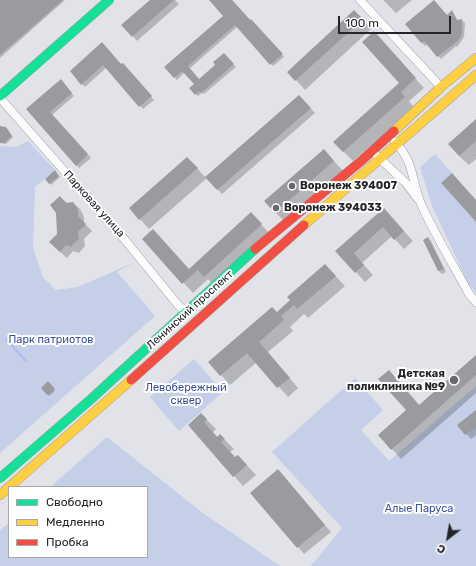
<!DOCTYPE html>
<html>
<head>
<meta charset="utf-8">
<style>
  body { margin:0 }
  #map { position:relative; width:476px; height:566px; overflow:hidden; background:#e2e3e8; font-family:Rubik,sans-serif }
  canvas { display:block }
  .legend { position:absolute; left:8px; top:486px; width:140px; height:72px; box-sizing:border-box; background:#fff; border:1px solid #a7a8a9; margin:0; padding:5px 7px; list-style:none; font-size:12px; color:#232528 }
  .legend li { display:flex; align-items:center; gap:8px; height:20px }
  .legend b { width:20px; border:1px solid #a7a8a9 }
  .north { position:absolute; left:428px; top:518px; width:40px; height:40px; -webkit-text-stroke:3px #fff; paint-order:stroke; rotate:211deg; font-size:11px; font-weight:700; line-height:16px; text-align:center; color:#232528 }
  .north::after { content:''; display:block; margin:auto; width:14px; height:18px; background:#232528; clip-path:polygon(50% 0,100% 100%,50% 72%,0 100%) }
  .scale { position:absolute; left:338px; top:16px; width:113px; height:18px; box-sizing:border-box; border:2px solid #232528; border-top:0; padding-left:5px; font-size:12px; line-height:14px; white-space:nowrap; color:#232528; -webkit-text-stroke:3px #fff; paint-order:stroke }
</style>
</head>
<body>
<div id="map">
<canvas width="476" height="566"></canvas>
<ul class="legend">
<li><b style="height:5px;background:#16e098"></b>Свободно</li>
<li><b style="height:5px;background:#ffcf43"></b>Медленно</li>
<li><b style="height:5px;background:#f24e42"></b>Пробка</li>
</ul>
<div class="north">С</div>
<div class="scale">100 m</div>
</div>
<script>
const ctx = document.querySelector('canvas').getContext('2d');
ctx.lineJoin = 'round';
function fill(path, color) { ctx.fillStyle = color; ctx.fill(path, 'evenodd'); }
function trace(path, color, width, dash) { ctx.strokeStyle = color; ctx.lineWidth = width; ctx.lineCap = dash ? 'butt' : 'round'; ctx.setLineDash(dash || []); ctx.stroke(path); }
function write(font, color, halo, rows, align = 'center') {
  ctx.font = font + ' Rubik,sans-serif'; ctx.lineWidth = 4; ctx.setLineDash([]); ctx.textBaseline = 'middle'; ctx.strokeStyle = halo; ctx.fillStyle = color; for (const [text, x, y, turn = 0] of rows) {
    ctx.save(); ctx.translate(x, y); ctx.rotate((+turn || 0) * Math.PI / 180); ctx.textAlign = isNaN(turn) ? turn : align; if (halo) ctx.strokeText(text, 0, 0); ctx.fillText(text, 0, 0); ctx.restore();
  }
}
fill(new Path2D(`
  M28 141 55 170 35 187 33 248 43 277 56 290 78 287 135 262 117 272 155 316 0 453V146L16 147Z
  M435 154 452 173 441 183 476 222V293L468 283 432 206 420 167Z
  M194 359 223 392 179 431 150 397Z
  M355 378 383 410 361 430 389 461 476 386V566H311L342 528 272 452Z
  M107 437 203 513 280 566H0V530L9 523V557H147V487H50Z`), '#c5cfe7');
fill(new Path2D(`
  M0 0H65L0 58Z
  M151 0H175L179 4 137 41 133 36Z
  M210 0H232L284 57 273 66 237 27 189 69 199 80 217 65 224 54 236 67 204 94 202 93 198 96 190 88 195 84 185 72 177 80 166 67 224 16Z
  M383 0H412L396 13Z
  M354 11 371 29 305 90 296 80Z
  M452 12 458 21 462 20 465 23 464 37 457 47 456 46 441 59 427 44 425 46 422 43 406 24 447 16Z
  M383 42 424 88 409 101 414 107 353 161 334 142 400 83Z
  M102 44 121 65 125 67 154 100 143 109 106 68 85 87 82 84Z
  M63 84 74 96 52 115 91 158 79 168 27 110Z
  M304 101 315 113 222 194 207 178 149 229 140 219 197 168 206 178Z
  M476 121V159L469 165 459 156Z
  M0 127 7 129 13 137 6 144 0 143Z
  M324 150 343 171 285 222 275 212Z
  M55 172 60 177 51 185 46 179Z
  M60 197 67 203H73L80 209 84 217V223L92 231 84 239 85 246 79 253 73 251 67 258 57 249Z
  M393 219 413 241 404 249 392 236 362 263 373 275 365 282 337 251Z
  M260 223 270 234 214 286 208 279 193 293 143 239 189 270Z
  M428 238 431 241 446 272 442 274 439 271 424 240Z
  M325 265 345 286 308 318 304 314 290 327 293 331 268 352 298 388 288 397 257 362 230 385 221 375 277 313 291 300Z
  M476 356V393L401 459 392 449 408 410 398 381 420 406Z
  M48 383 55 391 49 396 42 388Z
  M476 411V435L471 439 458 425Z
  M201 414 216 429 213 432 218 438 220 435 234 449 230 452 235 458 238 456 256 475 243 486 189 425Z
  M284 477 331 532 304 554 251 493Z`), '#0003');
trace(new Path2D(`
  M6 339 26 361`), '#aebfed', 2.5);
fill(new Path2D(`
  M0 0H63L0 55Z
  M150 0H174L132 37 121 25Z
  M209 0H232L250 20 251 19 283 54 270 65 235 25 188 66 199 79 215 65 213 62 224 53 234 64 201 93 200 91 195 95 189 88 194 84 182 71 174 78 164 67 223 16Z
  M434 0 447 15 452 10 457 20 462 19V34L458 41 437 57 424 41 421 43 405 24Z
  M354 10 363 19 295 81 287 72Z
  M374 31 416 78 401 92 405 97 343 152 333 142 399 83 362 42Z
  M102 42 121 64 123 63 152 96 139 107 103 65 81 85 70 71Z
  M61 79 72 93 50 112 88 154 76 166 26 109Z
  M299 95 311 108 217 190 205 177Z
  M476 119V141L459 156 448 144Z
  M0 126 6 127 12 136 4 143H0Z
  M324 149 334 161 275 213 264 201Z
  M187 157 198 168 139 220 129 208Z
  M55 170 59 176 49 184 45 179Z
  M452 173 476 200V222L441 183Z
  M60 196 66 203 73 202 78 209V216L86 224 78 232 79 239 73 244 72 247 66 245 60 252 49 242 57 234 56 213 50 205Z
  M384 208 404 231 394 240 383 227 354 253 364 265 355 273 335 251Z
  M251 212 262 224 204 277 198 270 182 284 142 239 153 229 189 269Z
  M428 237 444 269 438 271 423 240Z
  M325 264 336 276 297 309 294 305 281 316 284 320 259 342 290 378 277 388 247 353 220 376 208 362 272 307 277 312 290 300 287 297Z
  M476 355V375L391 450 378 435 406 410 378 379 389 370 419 405Z
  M48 381 55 389 47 395 41 388Z
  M476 410V427L465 435 457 425Z
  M201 413 207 419 204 422 217 437 220 434 225 439 221 442 235 457 238 455 247 465 233 477 188 425Z
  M278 469 325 525 297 548 250 493Z`), '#9a9b9f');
const street = new Path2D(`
  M360 0 441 87
  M0 98 125 240 179 306 187 312
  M395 142C415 163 411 180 421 204 435 235 453 264 469 294L476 302
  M377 156 406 183 417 198`);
const fast = new Path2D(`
  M0 96 109 0
  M0 478 90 400 255 249`);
const slow = new Path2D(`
  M394 131 441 87 476 58
  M304 225 476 75
  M0 495 131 380`);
const jam = new Path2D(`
  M255 249 360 162 394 131
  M131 380 304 225`);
trace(street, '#9c9da0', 9);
trace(fast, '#9c9da0', 10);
trace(slow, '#9c9da0', 10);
trace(jam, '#9c9da0', 10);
trace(street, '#fbfbfc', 8);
trace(fast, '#16e098', 9);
trace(slow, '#ffcf43', 9);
trace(jam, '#f24e42', 9);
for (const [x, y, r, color] of [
  [292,186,4,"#66686b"],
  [276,208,4,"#66686b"],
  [454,380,5,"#66686b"]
]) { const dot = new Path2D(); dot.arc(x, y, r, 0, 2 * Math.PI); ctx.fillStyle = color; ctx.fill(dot); trace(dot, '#fff', 1.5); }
write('bold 11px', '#232528', '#fff', [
  ["Воронеж 394007",300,186],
  ["Воронеж 394033",284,208],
  ["Детская",445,374,"right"],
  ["поликлиника №9",445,387,"right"]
], 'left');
write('11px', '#232528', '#fff', [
  ["Парковая улица",94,204,48],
  ["Ленинский проспект",190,310,-42]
]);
write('11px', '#3b519c', '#fff', [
  ["Парк патриотов",51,340],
  ["Левобережный",186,388],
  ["сквер",186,401],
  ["Алые Паруса",419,509]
]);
</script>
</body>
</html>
